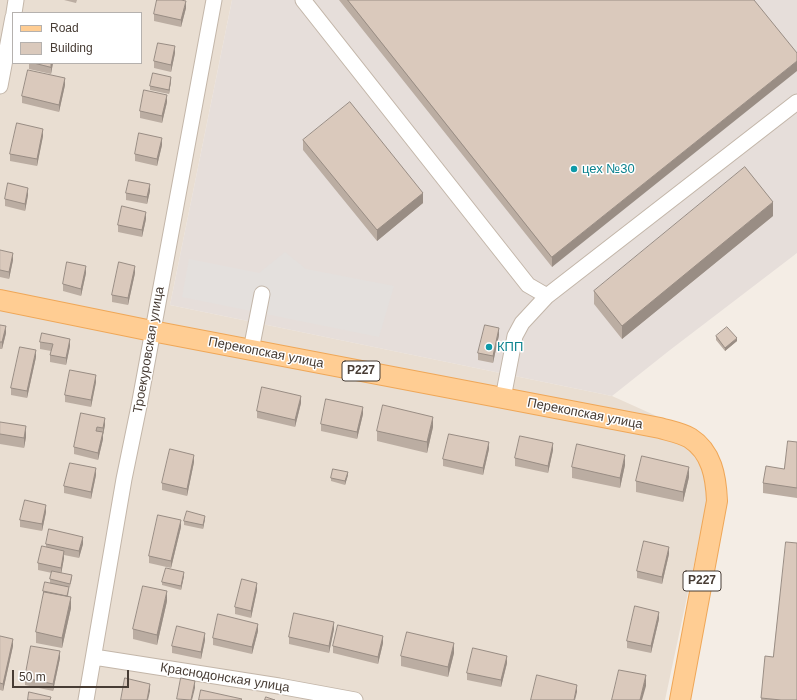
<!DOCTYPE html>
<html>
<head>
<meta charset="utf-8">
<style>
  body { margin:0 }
  #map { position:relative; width:797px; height:700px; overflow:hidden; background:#f4ede5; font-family:Helvetica,sans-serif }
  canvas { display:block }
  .legend { position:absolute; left:12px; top:12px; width:130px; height:52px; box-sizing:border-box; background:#fff; border:1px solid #b5b1ae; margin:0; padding:5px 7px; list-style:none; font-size:12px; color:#473c34 }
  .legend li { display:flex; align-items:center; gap:8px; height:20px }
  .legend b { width:20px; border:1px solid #b5b1ae }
  .scale { position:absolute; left:12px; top:670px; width:117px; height:18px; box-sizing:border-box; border:2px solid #473c34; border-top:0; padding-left:5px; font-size:12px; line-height:14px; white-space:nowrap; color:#473c34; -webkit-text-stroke:3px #fff; paint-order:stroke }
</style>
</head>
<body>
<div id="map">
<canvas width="797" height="700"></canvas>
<ul class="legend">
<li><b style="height:5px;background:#ffcd93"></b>Road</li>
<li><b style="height:11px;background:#dac9bc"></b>Building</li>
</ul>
<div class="scale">50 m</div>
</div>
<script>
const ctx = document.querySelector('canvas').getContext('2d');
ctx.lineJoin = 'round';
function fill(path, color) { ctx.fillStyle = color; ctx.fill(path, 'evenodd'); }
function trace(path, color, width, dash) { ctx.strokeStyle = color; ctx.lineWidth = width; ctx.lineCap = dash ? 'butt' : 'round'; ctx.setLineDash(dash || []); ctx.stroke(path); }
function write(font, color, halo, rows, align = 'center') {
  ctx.font = font + ' Helvetica,sans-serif'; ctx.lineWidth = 3; ctx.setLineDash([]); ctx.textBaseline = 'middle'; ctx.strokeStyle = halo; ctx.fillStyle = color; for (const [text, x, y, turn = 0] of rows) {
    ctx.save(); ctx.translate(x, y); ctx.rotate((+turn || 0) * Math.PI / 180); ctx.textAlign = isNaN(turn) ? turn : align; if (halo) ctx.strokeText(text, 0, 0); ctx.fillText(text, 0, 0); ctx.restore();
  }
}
fill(new Path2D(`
  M0 0H232L170 305 612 396 703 437 710 489 665 700H0ZM13 13H141V63H13Z`), '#e9ded2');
fill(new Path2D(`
  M232 0H797V253L670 350 612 396 170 305Z`), '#e6deda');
fill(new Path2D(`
  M285 252 306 269 394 286 379 337 182 297 189 259 259 273Z`), '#e4e0dd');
const minor = new Path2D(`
  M303 0 528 285 547 296 797 102
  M14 13 16 0
  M0 86 13 17
  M251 350 262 294
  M503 398 515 336 522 323 547 296
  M94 657 279 686 355 700
  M86 700 124 479 139 406 214 0`);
const major = new Path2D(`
  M0 300 152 331 660 428C670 431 681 433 690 438 712 452 716 477 717 501L680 700`);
trace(minor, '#c3b6a9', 17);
trace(major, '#efa758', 22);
trace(minor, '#fff', 15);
trace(major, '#ffcd93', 20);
fill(new Path2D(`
  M64 0H77L76 3Z
  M339 0H754L552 267Z
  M186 8 181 27 154 21V14Z
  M175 53 171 72 154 68V61Z
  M29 63H53L51 74 29 69Z
  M171 81 169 94 150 90V86Z
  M65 85 59 112 22 103V96Z
  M167 102 162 123 140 118V111Z
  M43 136 37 166 10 161V154Z
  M303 140 423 203 377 241 303 150Z
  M162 145 157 166 135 161V154Z
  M150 191 147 204 126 200V193Z
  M28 195 25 211 5 206V199Z
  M773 216 622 339 594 304V291Z
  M146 219 142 237 118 232V225Z
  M0 250 13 260 9 279 0 277Z
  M86 273 81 296 63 291V284Z
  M135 273 128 305 112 302V295Z
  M0 325 6 333 2 349H0Z
  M499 335 493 363 478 360V353Z
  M716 336 737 341 725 351 716 340Z
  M40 342 70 346 66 365 50 362V355L51 351 40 349Z
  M36 357 27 398 11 395V388Z
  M96 382 91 407 65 402V395Z
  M301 403 295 427 257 418V411Z
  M81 413 105 425 103 435V439L98 460 74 454V447Z
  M363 414 357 439 321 431V424Z
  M0 422 26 437 24 448 0 444Z
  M433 427 427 453 377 441V431Z
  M797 442V498L763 493V483L784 469Z
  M489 449 483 475 443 466V459Z
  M553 450 548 473 515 466V458Z
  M194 462 187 496 162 490V483Z
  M625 465 620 488 572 478V467Z
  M96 475 91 499 64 493V486Z
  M348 475 345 485 331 481V478Z
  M689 477 683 502 636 492V481Z
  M46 512 42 531 20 527V520Z
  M205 519 203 529 184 525V521Z
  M181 527 171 568 149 563V556Z
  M46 544H83L79 558 64 555V558L61 573 72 578 70 587H69L68 597 71 608 62 648 36 643V632L44 595H43V591L50 583V579L52 573 38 570V563L46 547Z
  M669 554 662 584 637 578V571Z
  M184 576 181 590 162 585V582Z
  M257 590 251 618 235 614V607Z
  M167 601 157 645 133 639V629Z
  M659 619 651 653 627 648V641Z
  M334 629 329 653 289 644V637Z
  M258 631 252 654 213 645V638Z
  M0 636 13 646 3 691 0 690Z
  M205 640 201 659 172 653V646Z
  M383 643 378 664 333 653V646Z
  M454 653 448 677 401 666V656Z
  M60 658 53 691 25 685V678Z
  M507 663 501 687 467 680V673Z
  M761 698 797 700H761Z`), '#bbada2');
fill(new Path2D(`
  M186 1V8L181 27V20Z
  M175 46V53L171 72V65Z
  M797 61V71L552 267V257Z
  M51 63H53L51 74Z
  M171 77V81L169 94V90Z
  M65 78V85L59 112V105Z
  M167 95V102L162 123V116Z
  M43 129V136L37 166V159Z
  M162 138V145L157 166V159Z
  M150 184V191L147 204V197Z
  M28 188V195L25 211V204Z
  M423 193V203L377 241V230Z
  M773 202V216L622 339V326Z
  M146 212V219L142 237V230Z
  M13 253V260L9 279V272Z
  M86 266V273L81 296V289Z
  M135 266V273L128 305V298Z
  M6 326V333L2 349V342Z
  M499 328V335L493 363V356Z
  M737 338V341L725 351V348Z
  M70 339V346L66 365V358Z
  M36 350V357L27 398V391Z
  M96 375V382L91 407V400Z
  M301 396V403L295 427V420Z
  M363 407V414L357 439V432Z
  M433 417V427L427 453V442Z
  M105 418V425L103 435V428Z
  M26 426V437L24 448V438Z
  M103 432V439L98 460V453Z
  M489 442V449L483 475V468Z
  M553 443V450L548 473V466Z
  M194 455V462L187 496V489Z
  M625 455V465L620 488V478Z
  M689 467V477L683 502V492Z
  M96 468V475L91 499V492Z
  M348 472V475L345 485V481Z
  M46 505V512L42 531V524Z
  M205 516V519L203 529V525Z
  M181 520V527L171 568V561Z
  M83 537V544L79 558V551Z
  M669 547V554L662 584V577Z
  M64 551V558L61 575V568Z
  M184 572V576L181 590V586Z
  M257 583V590L251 618V611Z
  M167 591V601L157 645V635Z
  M71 597V608L62 648V638Z
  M659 612V619L651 653V646Z
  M334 622V629L329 653V646Z
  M258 624V631L252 654V647Z
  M205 633V640L201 659V652Z
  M383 636V643L378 664V657Z
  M13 639V646L3 691V684Z
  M454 643V653L448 677V667Z
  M60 651V658L53 691V684Z
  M507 656V663L501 687V680Z
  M646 675V686L642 700H640Z
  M195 681V688L192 700H191Z
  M150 684V691L148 700H147Z
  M577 685V692L575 700H574Z`), '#998d84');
const building = new Path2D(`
  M157 0H181L186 1 181 20 154 14Z
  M348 0H754L797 53V61L552 257Z
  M158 43 175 46 171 65 154 61Z
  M34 63H51V67Z
  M28 70 65 78 59 105 22 96Z
  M153 73 171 77 169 90 150 86Z
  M144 90 167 95 162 116 140 111Z
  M350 102 423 193 377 230 303 140Z
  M17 123 43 129 37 159 10 154Z
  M139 133 162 138 157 159 135 154Z
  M745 167 773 202 622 326 594 291Z
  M129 180 150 184 147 197 126 193Z
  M8 183 28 188 25 204 5 199Z
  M122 206 146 212 142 230 118 225Z
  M0 250 13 253 9 272 0 270Z
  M67 262 86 266 81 289 63 284Z
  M119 262 135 266 128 298 112 295Z
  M0 325 6 326 2 342H0Z
  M485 325 499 328 493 356 478 353Z
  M727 327 737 338 725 348 716 336Z
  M42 333 70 339 66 358 50 355 53 344 40 342Z
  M20 347 36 350 27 391 11 388Z
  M70 370 96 375 91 400 65 395Z
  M262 387 301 396 295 420 257 411Z
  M326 399 363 407 357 432 321 424Z
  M383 405 433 417 427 442 377 431Z
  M81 413 105 418 103 428 97 427 96 431 103 432 98 453 74 447Z
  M0 422 26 426 24 438 0 434Z
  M449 434 489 442 483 468 443 459Z
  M520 436 553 443 548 466 515 458Z
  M788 441 797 442V488L763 483 766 466 784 469Z
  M577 444 625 455 620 478 572 467Z
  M170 449 194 455 187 489 162 483Z
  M642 456 689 467 683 492 636 481Z
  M70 463 96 468 91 492 64 486Z
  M333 469 348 472 345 481 331 478Z
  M25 500 46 505 42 524 20 520Z
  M187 511 205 516 203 525 184 521Z
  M158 515 181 520 171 561 149 556Z
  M49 529 83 537 79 551 46 544Z
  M644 541 669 547 662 577 637 571Z
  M786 542 797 543V700H781L761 698 765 656 773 657Z
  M42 546 64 551 61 568 38 563Z
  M166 568 184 572 181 586 162 582Z
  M52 571 72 575 70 584 50 579Z
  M242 579 257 583 251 611 235 607Z
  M45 582 69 587 67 596 43 591Z
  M143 586 167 591 157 635 133 629Z
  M44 592 71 597 62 638 36 632Z
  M635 606 659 612 651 646 627 641Z
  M294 613 334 622 329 646 289 637Z
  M218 614 258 624 252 647 213 638Z
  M338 625 383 636 378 657 333 646Z
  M177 626 205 633 201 652 172 646Z
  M407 632 454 643 448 667 401 656Z
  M0 636 13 639 3 684 0 683Z
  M31 646 60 651 53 684 25 678Z
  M473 648 507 656 501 680 467 673Z
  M619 670 646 675 640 700H612Z
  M537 675 577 685 574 700H531Z
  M125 678 150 684 147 700H121Z
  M181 678 195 681 191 700 177 699Z
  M201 690 242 699 241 700H199Z
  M29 692 51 697 50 700H28Z
  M266 697 275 700H265Z`);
fill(building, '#dac9bc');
trace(building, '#998d84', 1);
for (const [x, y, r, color] of [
  [574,169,4,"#0f9aa8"],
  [489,347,4,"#0f9aa8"]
]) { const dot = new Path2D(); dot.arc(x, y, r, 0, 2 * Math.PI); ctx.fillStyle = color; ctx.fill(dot); trace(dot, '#fff', 1.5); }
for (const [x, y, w] of [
  [361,371,38],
  [702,581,38]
]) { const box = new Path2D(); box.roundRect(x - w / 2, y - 10, w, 20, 3); ctx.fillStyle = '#fff'; ctx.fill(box); trace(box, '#473c34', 1); }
write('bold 12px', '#473c34', null, [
  ["Р227",361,371],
  ["Р227",702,581]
]);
write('13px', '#0d838f', '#fff', [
  ["цех №30",582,169],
  ["КПП",497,347]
], 'left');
write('13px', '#473c34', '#fff', [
  ["Троекуровская улица",149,350,-80],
  ["Перекопская улица",266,353,11],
  ["Перекопская улица",585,414,11],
  ["Краснодонская улица",225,678,9]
]);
</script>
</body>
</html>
